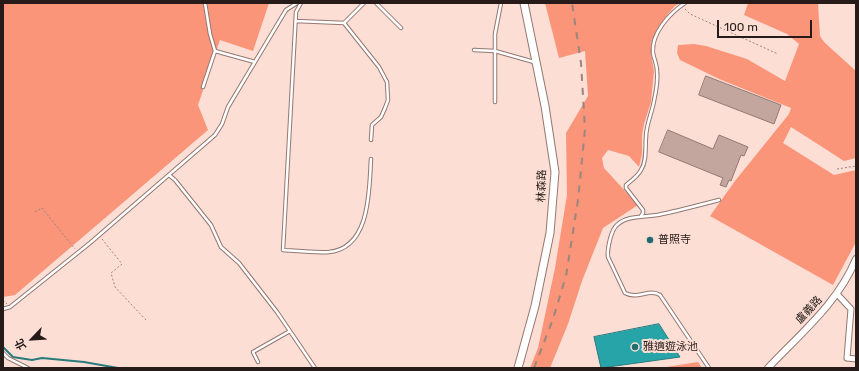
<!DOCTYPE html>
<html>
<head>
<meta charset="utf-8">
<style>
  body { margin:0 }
  #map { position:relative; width:859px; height:371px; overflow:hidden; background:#fcded5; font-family:Rubik,"Noto Sans TC",sans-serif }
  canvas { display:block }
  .frame { position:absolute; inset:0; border:4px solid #261b18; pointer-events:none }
  .north { position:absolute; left:12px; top:319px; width:40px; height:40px; -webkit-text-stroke:3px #fcded5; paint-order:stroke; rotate:245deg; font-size:11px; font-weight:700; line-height:16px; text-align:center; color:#261b18 }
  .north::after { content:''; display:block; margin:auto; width:14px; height:18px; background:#261b18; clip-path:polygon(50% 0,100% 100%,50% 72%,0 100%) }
  .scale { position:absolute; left:717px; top:20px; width:95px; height:18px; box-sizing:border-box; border:2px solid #261b18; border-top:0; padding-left:5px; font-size:12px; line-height:14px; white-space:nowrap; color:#261b18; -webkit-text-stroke:3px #fcded5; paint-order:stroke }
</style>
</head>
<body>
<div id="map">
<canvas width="859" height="371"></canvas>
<div class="frame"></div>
<div class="north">北</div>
<div class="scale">100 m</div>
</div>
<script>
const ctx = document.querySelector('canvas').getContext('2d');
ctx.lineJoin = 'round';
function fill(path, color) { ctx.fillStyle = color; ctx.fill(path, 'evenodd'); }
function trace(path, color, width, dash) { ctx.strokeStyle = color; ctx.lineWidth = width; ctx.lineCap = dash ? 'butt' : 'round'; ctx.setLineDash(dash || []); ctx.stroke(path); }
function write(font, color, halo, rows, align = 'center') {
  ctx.font = font + ' Rubik,"Noto Sans TC",sans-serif'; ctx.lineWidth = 4; ctx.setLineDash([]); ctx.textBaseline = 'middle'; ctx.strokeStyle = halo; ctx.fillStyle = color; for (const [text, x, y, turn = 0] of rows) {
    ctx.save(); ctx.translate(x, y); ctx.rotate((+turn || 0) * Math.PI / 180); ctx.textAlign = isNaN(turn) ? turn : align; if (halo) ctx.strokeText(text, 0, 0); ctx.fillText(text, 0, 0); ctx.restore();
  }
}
fill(new Path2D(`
  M3 3H269L253 51 220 40 198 105 208 130 15 295 3 297Z
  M545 3H680L675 6 668 14 658 28 651 43V53L654 71 651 102 644 124 642 135V154L639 167 629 156 608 150 602 158 604 168 638 205 603 228 582 281 568 324 550 368H530L538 348 555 268 567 195 566 133 588 96 585 51 559 58Z
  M748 3H818L820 36 824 42 856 71V158L844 161 791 127 783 143 834 175 856 170V242L833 285 710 216 735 181 789 114 791 108 719 79 680 60 677 53 678 45 694 44 706 46 747 59 785 81 799 44 787 34 744 15Z
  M698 362 702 368H660Z`), '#fa957a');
const water = new Path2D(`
  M659 324 680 357 601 368 594 337Z`);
fill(water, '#27a4a8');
trace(water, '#277b7d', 1);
trace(new Path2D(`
  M3 347 13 357 32 360 42 358 84 362 118 368`), '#277b7d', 2);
const building = new Path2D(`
  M706 76 781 105 774 124 699 95Z
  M668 130 713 149 719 135 748 147 744 156 741 155 731 181 729 180 726 187 720 185 723 178 659 152Z`);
fill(building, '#c3a79f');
trace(building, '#947972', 1);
const service = new Path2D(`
  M301 3 296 12 283 250C298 251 314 253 329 252 371 248 369 189 371 159
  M376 3 401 28
  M296 21 344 23 379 67 387 82 388 100 385 108 381 117 372 125 371 140
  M344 23 364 3
  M474 50 495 51 534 62
  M215 51 255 62
  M203 87 215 51 210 34 205 3
  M495 102V34L501 3
  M169 175 175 180 211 225 221 247 239 263 277 312 315 368
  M641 216 643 213V210L626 188V185C631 181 638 176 641 170 647 161 645 148 646 137 646 125 652 113 654 101 656 92 658 80 657 71 657 65 654 59 653 53 651 33 670 13 685 3
  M3 309 10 307 90 243 215 135 222 124 228 107 286 10 297 3
  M3 353 8 358 28 368
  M258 362 253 352 290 331
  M709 368 660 295C649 288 638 300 625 293L608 257C607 249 611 230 617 225 628 214 648 218 662 214 681 210 700 205 719 200`);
const minor = new Path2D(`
  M837 294 851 309 847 358 856 359`);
const tertiary = new Path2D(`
  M768 368C800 334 838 303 856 259`);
const secondary = new Path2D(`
  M518 368 535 306 550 233 555 172 545 106 524 3`);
trace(service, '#937871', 4.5);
trace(minor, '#937871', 7);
trace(tertiary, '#937871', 8);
trace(secondary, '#937871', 9);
trace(new Path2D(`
  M685 9 690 14 778 54
  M837 169 856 166
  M35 212 42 208 75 249
  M102 239 122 264 111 273 115 287 146 320
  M3 300 7 304`), '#9a857f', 1, [2, 2]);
trace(service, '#fff', 2.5);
trace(minor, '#fff', 5);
trace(tertiary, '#fff', 6);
trace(secondary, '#fff', 7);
trace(new Path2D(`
  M534 368 553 319 566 276 578 200 585 129 581 63 572 3`), '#9b867f', 2, [7, 7]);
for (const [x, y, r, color] of [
  [650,240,4,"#206c6e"],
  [635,347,4,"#206c6e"]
]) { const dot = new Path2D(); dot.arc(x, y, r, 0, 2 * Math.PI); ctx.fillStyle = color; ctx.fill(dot); trace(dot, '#fcded5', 1.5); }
write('11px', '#261b18', '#fcded5', [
  ["林森路",542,186,-88],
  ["盧義路",809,310,-47]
]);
write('11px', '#261b18', '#fcded5', [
  ["普照寺",658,240],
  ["雅適遊泳池",643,347]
], 'left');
</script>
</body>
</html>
